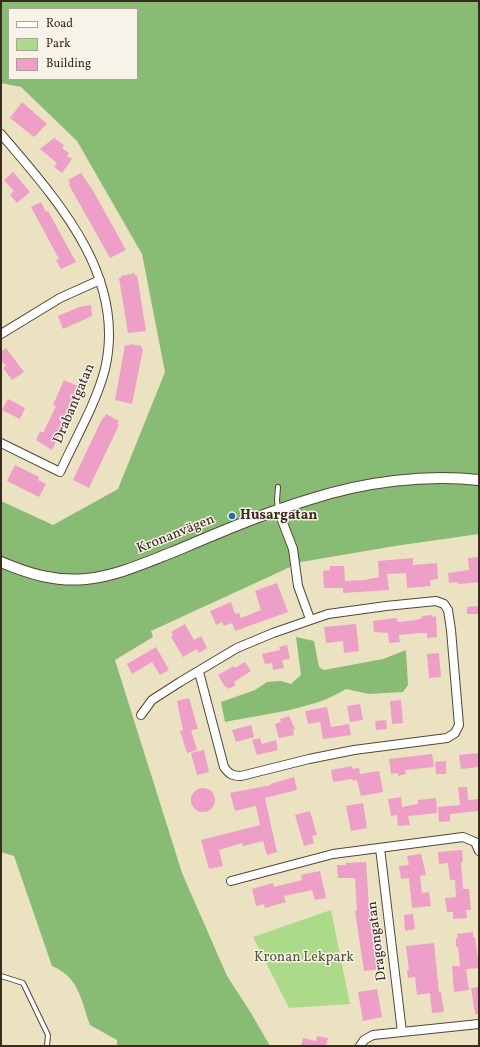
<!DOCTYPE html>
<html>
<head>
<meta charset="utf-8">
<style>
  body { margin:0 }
  #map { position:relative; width:480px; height:1047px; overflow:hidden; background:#ebe2c2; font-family:Vollkorn,serif }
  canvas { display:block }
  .frame { position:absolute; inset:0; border:2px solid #3b2a1e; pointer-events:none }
  .legend { position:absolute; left:8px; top:8px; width:130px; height:72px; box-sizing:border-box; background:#f7f3e8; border:1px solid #aca397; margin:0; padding:5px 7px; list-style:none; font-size:12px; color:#3b2a1e }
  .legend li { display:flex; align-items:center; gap:8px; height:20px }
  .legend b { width:20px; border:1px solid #aca397 }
</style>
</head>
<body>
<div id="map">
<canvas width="480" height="1047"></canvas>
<div class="frame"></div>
<ul class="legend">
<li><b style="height:5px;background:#fff"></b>Road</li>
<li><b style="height:11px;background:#abdb88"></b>Park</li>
<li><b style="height:11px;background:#ed9fc8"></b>Building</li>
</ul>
</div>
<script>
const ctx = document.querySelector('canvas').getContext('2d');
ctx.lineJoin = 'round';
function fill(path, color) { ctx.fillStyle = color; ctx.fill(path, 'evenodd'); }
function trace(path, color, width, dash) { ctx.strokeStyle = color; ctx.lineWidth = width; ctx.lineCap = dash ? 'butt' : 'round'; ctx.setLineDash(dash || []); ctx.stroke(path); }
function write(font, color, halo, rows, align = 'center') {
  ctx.font = font + ' Vollkorn,serif'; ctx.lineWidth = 3; ctx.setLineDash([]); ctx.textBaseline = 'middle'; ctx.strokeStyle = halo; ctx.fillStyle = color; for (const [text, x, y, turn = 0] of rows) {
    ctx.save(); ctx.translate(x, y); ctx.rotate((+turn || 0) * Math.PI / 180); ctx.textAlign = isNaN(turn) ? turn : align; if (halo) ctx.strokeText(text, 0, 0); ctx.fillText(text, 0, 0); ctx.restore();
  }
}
fill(new Path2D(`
  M331 910 350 1004 289 1008 253 937Z`), '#abdb88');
fill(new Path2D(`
  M1 1H479V534L395 546 301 562 151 631 153 637 115 660 182 873 227 976 251 1013 270 1046H117V1040L90 1025C81 1000 79 977 52 966L14 856 1 852V501L53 525 118 489 165 372 142 254 77 141 21 87 1 83ZM9 9H137V79H9Z
  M296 637 314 641 319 667 324 670 383 659 406 650 408 685 403 692 369 694 346 689C313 710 263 714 225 722L221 702 255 690 267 682 281 681 291 684 301 675Z`), '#88bb74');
fill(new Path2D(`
  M22 102 47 124 34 137 10 118Z
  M54 138 64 145 62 148 69 153 67 156 72 159 62 173 54 167 57 163 40 149Z
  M13 172 30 192 17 203 10 195 14 191 4 180Z
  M81 173 92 189 126 250 110 258 69 185 70 184 68 180Z
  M41 202 46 212 48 211 76 262 61 269 56 260 59 259 31 207Z
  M135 273V276L137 275 146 331 128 333 119 278H121V276Z
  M91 305 92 316 63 329 58 316 79 307Z
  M129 344 142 346 141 348 143 349 132 404 115 400 125 345 130 346Z
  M6 348 24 372 12 380 3 368 6 366 1 360V352Z
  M64 380 82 388 52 450 36 440 40 431 43 433 56 406 53 405Z
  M8 399 25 408 20 419 2 410Z
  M106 414 119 421 117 424 119 425 89 488 73 480 103 417 104 418Z
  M15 465 39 477 38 480 46 484 39 497 7 481Z
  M479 557V582L458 584V582L449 583 448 573 469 570 468 558Z
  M413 558V565L437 563 438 579 430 580 431 586 407 588 406 573 387 574 389 590 343 593V588H324L323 571 330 570V566H344L345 581 364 580 379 577 378 561Z
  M277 583 288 612 235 631 232 623 224 626 222 622 216 625 210 611 231 602 235 614 239 613 241 618 261 610 255 591Z
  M479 606V614H467V607Z
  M432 615V617L436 616 437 637 427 638V633H420L399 635 400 642 389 643 388 633 374 632 373 621 396 618 398 622 416 620 422 618V616Z
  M185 624 194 640 201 636 207 648 199 653 197 649 183 657 171 637 173 635 171 632Z
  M356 624 359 651 344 653 343 641 326 643 324 627Z
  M287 645 290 659 282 660 284 668 273 670 272 663 265 664 262 654 280 650 279 647Z
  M156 647 169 670 160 675 152 662 132 674 127 664Z
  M439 653 441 677 429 678 427 654Z
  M245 662 251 671 234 682 236 685 228 689 226 686 225 687 218 675 234 666 235 668Z
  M189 698 198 729 191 730 197 750 187 753 180 731 183 730 177 701Z
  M401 700 403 723 392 724 390 701Z
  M360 704 363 720 350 722 347 706Z
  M327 707 331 727 349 724 351 735 323 739 320 722 308 724 305 711Z
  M289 716 295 729 293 730 294 735 279 738 275 724 281 722 280 719Z
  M386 720 387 729 376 730 375 721Z
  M251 725 254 737 236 742 232 730Z
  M260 738 262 744 276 740 278 750 257 755 252 740Z
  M204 750 209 772 197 775 191 753Z
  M479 753V767L461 769 459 755Z
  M432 754 434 767 405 770 406 774 398 776V773L391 774 389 759Z
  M446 761V774H436L435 762Z
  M352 766 353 769 359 768 360 774 379 771 383 792 361 796 357 780 353 781 352 779 333 782 331 770Z
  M294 777 297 790 265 798 277 852 267 855 263 841 243 846 242 843 219 850 223 866 209 869 201 840 260 825 256 806 235 811 230 793 271 785 270 784Z
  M458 787H467L468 800 479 799V811L450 814V821L439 822 438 807 460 805Z
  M191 800a12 12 0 1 1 24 0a12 12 0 1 1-24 0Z
  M401 797 402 807 418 804V800L436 798 437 813 408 816 410 825 398 826 397 815 391 816 388 799Z
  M363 803 367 828 351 831 346 806Z
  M310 811 317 835 312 836 314 843 304 846 295 815Z
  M462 850 463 862H461L463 889H469L471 910H466L467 918 453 919V912H447L445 898 456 897 455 880H450L448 863 439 864 438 852Z
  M421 854 426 875 420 876 422 893 429 892 431 906 412 908 409 878 401 879 399 866 409 865 407 856Z
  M366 862 369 909H370L379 969 364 971 355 911H357L355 878H338L337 865H346V863Z
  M320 871 326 898 315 900 312 890 284 896 286 902 265 908 264 904 256 906 252 889 273 883 274 887 302 880 301 875Z
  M413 914 415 929 405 931 404 915Z
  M473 932V937H475L479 968 466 969 469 990 454 992 452 966H460L458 947H456V938H458L457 934Z
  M434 943 439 992H441L444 1012 432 1013 430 993 417 995 415 977 408 978 407 970H409L406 946Z
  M479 987V1014H475L471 988Z
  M377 989 382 1017 363 1021 358 992Z
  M317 1036 328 1038 326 1046H301L303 1038 316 1041Z`), '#ed9fc8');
const service = new Path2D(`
  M278 487 277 500 278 510
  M1 976 23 983 48 1035 47 1046`);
const minor = new Path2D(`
  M1 134C56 199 127 275 105 369 96 404 75 439 60 472L1 443
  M1 334 60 298 100 280
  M278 510 293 549 298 586 310 619
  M141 715 152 700 180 682 237 648 273 633 328 614 386 606 436 601 444 604 448 610 451 630 459 725 455 733 447 738 354 750 309 759 241 776C232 776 229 774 224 767L199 672
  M380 848 402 1032
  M231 881 333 854 463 837 475 842 479 851
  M360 1046 364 1040 373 1035 479 1024`);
const tertiary = new Path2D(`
  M1 562C29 574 56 582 86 579 116 576 145 563 173 552 218 533 264 513 311 499 364 482 424 474 479 480`);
trace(service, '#554637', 6);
trace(minor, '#554637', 10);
trace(tertiary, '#554637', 12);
trace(service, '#fff', 4);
trace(minor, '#fff', 8);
trace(tertiary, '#fff', 10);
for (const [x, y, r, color] of [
  [232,516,4,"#1f6fb2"]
]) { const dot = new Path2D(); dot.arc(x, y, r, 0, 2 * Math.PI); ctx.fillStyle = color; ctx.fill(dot); trace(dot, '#f7f3e8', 1.5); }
write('14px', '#3b2a1e', '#f7f3e8', [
  ["Drabantgatan",75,404,-67],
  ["Kronanvägen",176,535,-22],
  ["Dragongatan",378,941,-97]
]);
write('bold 14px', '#3b2a1e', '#f7f3e8', [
  ["Husargatan",240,516]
], 'left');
write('14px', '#575638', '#f7f3e8', [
  ["Kronan Lekpark",304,958]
]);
</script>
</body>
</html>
